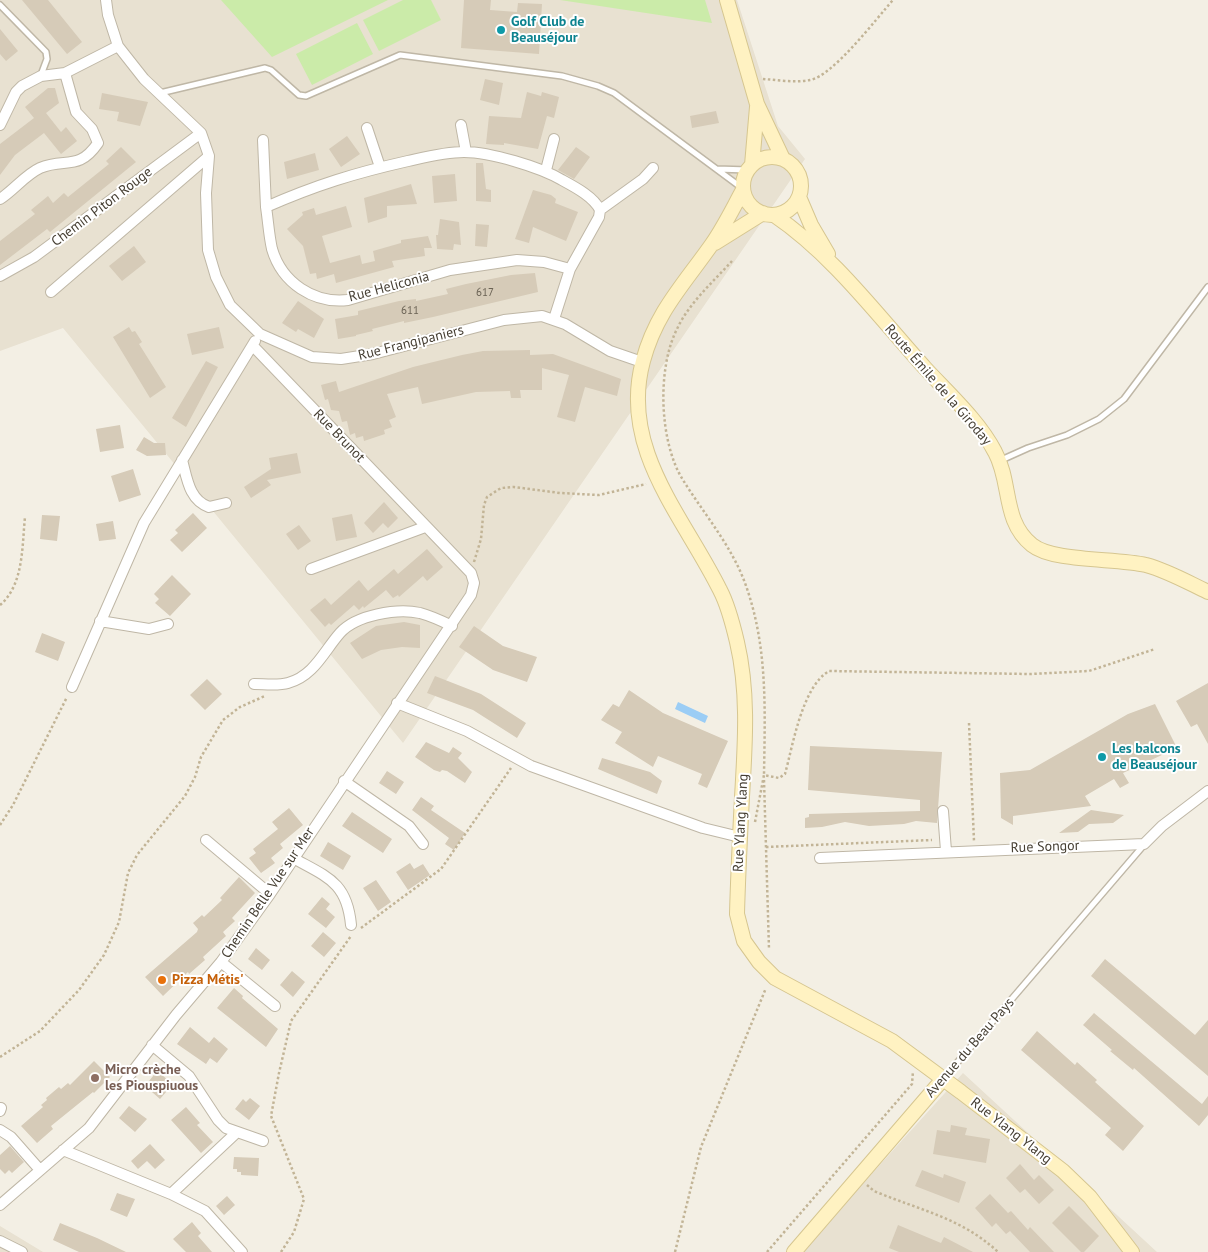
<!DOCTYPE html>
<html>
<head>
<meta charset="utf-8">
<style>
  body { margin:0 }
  canvas { display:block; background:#f3efe4 }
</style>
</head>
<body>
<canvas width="1208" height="1252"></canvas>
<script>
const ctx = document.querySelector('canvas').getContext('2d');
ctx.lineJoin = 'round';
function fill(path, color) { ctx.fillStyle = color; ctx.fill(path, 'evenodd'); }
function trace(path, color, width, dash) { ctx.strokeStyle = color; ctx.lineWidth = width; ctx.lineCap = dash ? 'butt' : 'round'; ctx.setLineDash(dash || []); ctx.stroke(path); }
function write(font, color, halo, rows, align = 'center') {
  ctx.font = font + ' "PT Sans",sans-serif'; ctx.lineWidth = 4; ctx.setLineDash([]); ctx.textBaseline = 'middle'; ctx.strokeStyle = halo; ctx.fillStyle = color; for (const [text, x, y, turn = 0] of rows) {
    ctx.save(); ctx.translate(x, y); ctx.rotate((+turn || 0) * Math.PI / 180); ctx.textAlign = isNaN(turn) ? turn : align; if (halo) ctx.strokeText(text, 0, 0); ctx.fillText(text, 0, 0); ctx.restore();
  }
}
fill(new Path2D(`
  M0 0H737L778 126 805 159 403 743 63 328 0 351Z
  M963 1073 1157 1252H801Z
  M0 1226 43 1252H0Z`), '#e8e1d1');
fill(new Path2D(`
  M221 0H388L272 57Z
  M403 0H431L441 20 379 51 363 20Z
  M560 0H705L712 23Z
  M357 23 373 54 312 85 296 54Z`), '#cbeba9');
fill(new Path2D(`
  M678 702 708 716 705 723 675 709Z`), '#9bcdf5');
fill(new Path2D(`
  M22 0H48L82 42 67 54Z
  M464 0H491L490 10 517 12 518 3 542 4 539 54 461 48Z
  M0 29 18 51 6 61 0 54Z
  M485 79 503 83 499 105 480 100Z
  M48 88H55L59 103 46 113 61 132 66 127 77 141 61 154 44 133 15 155 0 175V144L34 118 25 107Z
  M527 92 541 96 542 92 559 97 554 118 547 116 538 149 504 143V145L486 144 489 116 521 118Z
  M102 93 148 102 140 126 117 121 119 112 99 109Z
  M716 111 719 123 692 128 690 116Z
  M347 136 360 154 341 167 329 149Z
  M121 147 136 162 50 232 47 229 0 265V241L35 214 31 210 48 196 53 203 64 193 68 197 109 164 106 161Z
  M576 147 590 157 574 179 558 170Z
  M315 153 319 170 287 179 284 162Z
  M476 163H483L486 189 491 190V202L476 201Z
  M455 174 457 201 434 203 432 176Z
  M411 184 417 204 387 206V217L368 223 364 198Z
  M533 190 551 195 556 199 555 203 578 212 566 241 533 227 529 243 515 239Z
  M346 206 352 227 322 236 330 263 360 255 362 264 375 261 373 251 401 243V240L428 236 432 248H424L425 256 392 261 394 267 336 283 334 274 317 279 316 273 310 274 303 246 287 229 303 215 302 212 314 208 316 215Z
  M440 219 459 222 461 245 454 244 453 250 437 249 436 235H438Z
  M476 224 489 225 487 247 475 246Z
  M134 246 146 262 122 281 109 266Z
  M535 273 538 292 433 317 404 323V321L372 329 373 331 356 335V336L338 339 335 319 358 315V311L399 301 416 299V301L448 294 446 289 466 284 511 275Z
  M298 301 324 319 314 338 298 329 296 332 282 323Z
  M129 327 132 332 135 331 142 342 139 344 166 387 150 398 113 337Z
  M219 327 224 348 192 355 187 334Z
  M530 350V355L553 354 621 379 617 396 585 387 575 422 557 417 569 375 542 368V390H520L521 398H511L510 391 476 392 422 404 418 387 387 394 396 417 389 420 392 427 384 430 385 434 364 441 363 436 356 438 355 433 350 435 347 421 342 422 339 411 331 410 328 399 325 400 321 385 336 381 339 392 413 367 462 355 483 351Z
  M206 361 218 367 186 427 172 418Z
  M120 425 124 448 100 452 96 429Z
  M144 437 154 443H165L166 455 147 456 136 450Z
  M297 453 301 473 267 480 271 485 251 498 244 487 271 469 269 458Z
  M133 469 141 495 119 502 111 476Z
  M384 502 398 518 388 528 383 523 373 533 364 523Z
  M193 513 207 528 182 552 170 540 178 533 175 530Z
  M352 514 357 537 336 541 332 518Z
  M42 515 60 516 57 541 40 539Z
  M113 521 116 539 99 541 96 524Z
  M299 525 311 541 298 550 286 534Z
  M427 549 443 567 427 581 423 576 399 597 398 595 393 598 386 590 364 608 363 606 359 610 354 605 331 625 329 623 325 627 310 610 325 598 331 605 359 580 368 591 394 569 398 574Z
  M172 575 191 594 170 616 155 603 159 599 154 594Z
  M404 622 420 625V648L402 647 381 650 362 659 350 643 376 626Z
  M474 626 503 646 537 657 527 682 493 670 459 647Z
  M42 633 65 642 58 661 35 652Z
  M435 676 481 694 526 723 517 738 473 710 427 693Z
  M207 679 222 694 205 710 190 695Z
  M1208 683V744L1197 724 1191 727 1176 701Z
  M629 690 663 713 728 741 707 788 698 784 702 774 658 756 653 767 615 743 622 732 601 720 613 704 619 707Z
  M1155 704 1177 748 1123 773 1129 783 1120 788 1114 779 1085 796 1091 806 1013 816V825L1001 818 1000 773 1030 770 1128 714Z
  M426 742 449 753 453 747 462 753 458 758 472 772 465 783 447 771 442 770 440 772 434 770 415 757Z
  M810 746 942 752 937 823 916 821 904 824 869 826 845 822 822 827 805 828V818L809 817V814L920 811V800L808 790Z
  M602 758 650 772 662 781 657 794 598 769Z
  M387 771 404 782 396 794 379 783Z
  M421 797 434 806 431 810 465 833 454 850 445 844 449 838 412 810Z
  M289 808 303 825 280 844 283 848 271 858 275 863 261 873 249 858 256 853 253 849 278 829 272 822Z
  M1091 810 1124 815 1113 823 1089 824 1078 832 1059 833Z
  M352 812 392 839 383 853 342 826Z
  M328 842 351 856 343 870 320 856Z
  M410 863 414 869 423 864 430 875 408 890 396 872Z
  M239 877 255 893 232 918 235 921 223 932 226 936 203 957 205 960 189 974 188 972 163 996 145 977 197 932 198 929 193 923 202 915 204 917 222 900 220 898Z
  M376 880 391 902 378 911 363 888Z
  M322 897 330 904 326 909 335 917 326 928 308 914Z
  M323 932 336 943 324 957 311 946Z
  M256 948 270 960 262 970 248 959Z
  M1105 959 1195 1035 1208 1020V1076L1091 976Z
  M292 971 305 982 293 997 280 985Z
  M234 988 243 996 242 998 278 1029 266 1047 217 1008Z
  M1094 1013 1202 1104 1208 1096V1115L1199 1126 1134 1068 1133 1070 1110 1051 1112 1050 1083 1025Z
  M190 1027 209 1043 214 1037 228 1049 217 1063 210 1058 206 1064 177 1044Z
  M1037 1031 1075 1065 1077 1062 1097 1080 1095 1082 1144 1126 1123 1151 1105 1135 1111 1128 1021 1050Z
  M94 1061 110 1077 94 1093 93 1092 51 1126 53 1129 37 1143 21 1126 43 1107 41 1105 47 1100 46 1098 59 1087 61 1089 68 1083 70 1085Z
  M157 1071 173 1084 160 1099 145 1086Z
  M250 1098 260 1106 249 1120 235 1109 243 1099 246 1102Z
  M129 1106 147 1119 135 1132 119 1118Z
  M186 1107 200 1123 197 1125 213 1142 201 1153 171 1120Z
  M951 1125 967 1128 965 1135 990 1139 986 1163 933 1154 937 1130 950 1132Z
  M150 1144 165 1160 155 1169 147 1161 138 1169 131 1161Z
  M10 1146 24 1162 12 1173 9 1170 5 1174 0 1169V1155Z
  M234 1157 259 1158 258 1176 241 1175V1172H237V1169H233Z
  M1020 1164 1034 1180 1039 1175 1054 1190 1039 1204 1025 1189 1020 1193 1006 1178Z
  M922 1170 943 1178 944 1174 966 1182 959 1203 915 1186Z
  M117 1193 135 1199 127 1217 110 1210Z
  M990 1194 1008 1213 1011 1211 1028 1230 1030 1227 1054 1252H1030L1010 1231 1006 1234 996 1223 992 1227 975 1208Z
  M227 1196 235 1205 224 1215 216 1206Z
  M1069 1206 1099 1236 1084 1252H1081L1052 1223Z
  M192 1222 201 1233 198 1236 212 1252H186L173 1239Z
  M60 1223 97 1238 126 1252H79L53 1240Z
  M898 1225 941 1243 944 1237 973 1252H899L889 1248Z`), '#d6cbb8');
const lane = new Path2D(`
  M0 5 46 52 47 59 41 75
  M160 93 265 68 271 70 299 95 306 96 400 55 562 76 598 86 614 93 742 188
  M717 169 748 170
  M999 461 1028 448 1067 435 1099 419 1124 399 1208 287
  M944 1078 1143 846`);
const street = new Path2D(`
  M106 0 108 15 118 46 144 79 201 133 209 156 206 193 208 250 216 277 230 305 260 334 312 357 341 359 373 354 504 320 542 316 565 324 610 351 642 362
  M0 125 16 92 22 86 41 76 65 73 118 46
  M461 125 466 152
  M367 128 380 167
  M263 140 266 207
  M546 170 554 139
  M0 199C14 190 25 175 40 168 65 157 78 172 98 143L92 129 76 112 65 73
  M600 210 643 179 653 168
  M0 276 34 257 201 133
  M51 292 209 156
  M554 319 570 269 599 217 600 210C594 197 575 187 562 180 540 167 490 152 464 152 445 152 426 157 408 161 355 173 316 185 266 207 268 220 269 236 272 249 282 283 314 304 348 300L450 270 517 260 544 262 570 269
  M182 460C187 478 189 500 209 507L226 503
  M311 569 425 527
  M100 621 149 629 168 624
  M254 684C264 684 278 686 288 683 314 676 324 651 340 633 356 615 397 608 420 613 431 616 442 621 452 626
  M72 687 144 523 255 341
  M397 703 467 731 531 766 703 828 740 837
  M344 781 409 826 423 844
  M943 811 946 851
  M206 840 270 894
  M293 858C327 877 347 882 351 925
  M820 858 1144 844 1162 826 1208 791
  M221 962 275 1006
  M152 1045 189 1076 218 1120 226 1128 263 1141
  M0 1111 1 1108
  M0 1130 11 1137 40 1170
  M63 1150 171 1194 236 1133
  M171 1194 205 1211 242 1252
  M0 1205 89 1128 176 1015 221 962 270 894 471 595 474 583 471 573 253 346
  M0 1241 22 1252`);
const secondary = new Path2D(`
  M727 0 757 104 783 159
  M743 186a29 29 0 1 1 58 0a29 29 0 1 1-58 0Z
  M752 165 757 107
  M743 190C733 208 724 227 712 244 684 284 656 312 643 361 619 449 684 517 720 590 728 605 733 625 737 642 749 693 745 745 742 797 740 836 738 875 737 914L744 941 759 962 775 978 892 1041 961 1092 1063 1171 1090 1197 1132 1252
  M799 197 811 225 828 254
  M774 215C833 255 878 316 925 368 949 394 979 421 995 452 1012 483 1002 521 1032 545 1053 562 1116 558 1146 565 1168 571 1187 582 1208 592
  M715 243 763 213
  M794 1252 943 1079`);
trace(lane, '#bfb7a6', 8);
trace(street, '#bfb7a6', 12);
trace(secondary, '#d6c690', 16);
trace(new Path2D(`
  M763 79C778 80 795 83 810 80 833 76 876 19 893 0
  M732 261C713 282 689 303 677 329 657 368 659 442 683 480 704 514 731 545 745 583 768 646 765 709 764 775
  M474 562 481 539 484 505 487 497 501 488 514 487 560 493 599 495 646 484
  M0 605C24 585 22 545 25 517
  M969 723 974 841
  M764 780 769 949
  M755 822 764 775 779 778 785 774C793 745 802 687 829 671L1030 674 1089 671 1155 649
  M0 825 13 805 67 697
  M766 847 932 840
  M361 928 441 869 511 768
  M0 1057 40 1031 79 990 104 955 119 922 128 873 137 855 185 796 195 777 201 757 223 720 240 707 265 696
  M867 1185 874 1191C919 1210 962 1218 998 1252
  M281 1252 294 1232 304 1199 271 1116 279 1073 291 1021 351 936
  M675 1252 701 1147 766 988
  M767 1252 912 1084 913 1071`), '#c2b496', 2.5, [2.5, 2.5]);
trace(lane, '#fff', 5);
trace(street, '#fff', 10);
trace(secondary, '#fff2c2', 14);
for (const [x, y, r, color] of [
  [501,30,5,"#0f9aa8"],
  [1102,757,5,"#0f9aa8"],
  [162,980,5,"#e8710a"],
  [95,1078,5,"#8d6e63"]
]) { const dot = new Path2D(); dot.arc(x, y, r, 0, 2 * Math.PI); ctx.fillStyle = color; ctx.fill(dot); trace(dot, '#fff', 2); }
write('11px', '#6a6254', null, [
  ["617",485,293],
  ["611",410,311]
]);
write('bold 14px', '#0d838f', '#fff', [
  ["Golf Club de",511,22],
  ["Beauséjour",511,38],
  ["Les balcons",1112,749],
  ["de Beauséjour",1112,765]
], 'left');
write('14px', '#463f33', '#fff', [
  ["Chemin Piton Rouge",102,207,-37],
  ["Rue Heliconia",389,287,-15],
  ["Rue Frangipaniers",411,343,-14],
  ["Route Émile de la Giroday",938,385,49],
  ["Rue Brunot",339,436,46],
  ["Rue Ylang Ylang",741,823,-87],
  ["Rue Songor",1045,847,-2],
  ["Chemin Belle Vue sur Mer",268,893,-56],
  ["Avenue du Beau Pays",970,1048,-49],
  ["Rue Ylang Ylang",1011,1131,38]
]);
write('bold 14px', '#c56008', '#fff', [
  ["Pizza Métis'",172,980]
], 'left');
write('bold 14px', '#785e54', '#fff', [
  ["Micro crèche",105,1070],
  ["les Piouspiuous",105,1086]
], 'left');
</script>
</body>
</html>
